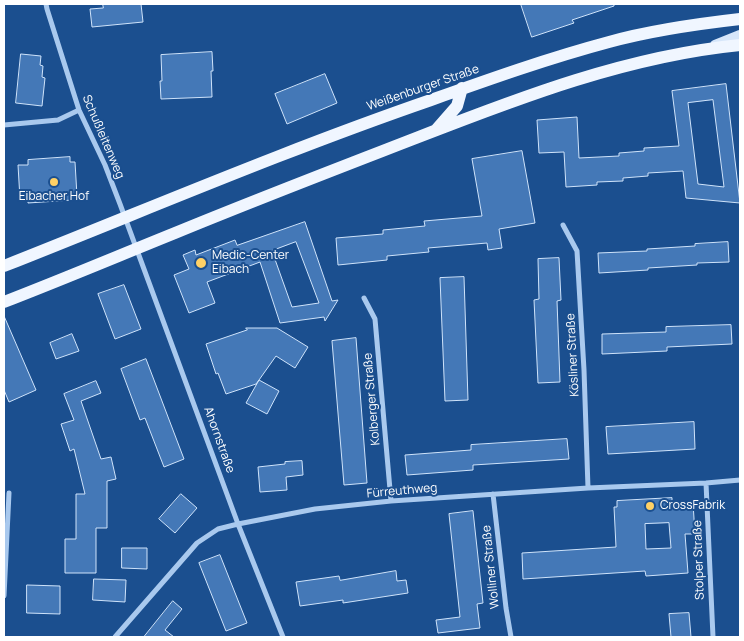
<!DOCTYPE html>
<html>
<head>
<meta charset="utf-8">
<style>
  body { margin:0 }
  #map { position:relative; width:744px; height:641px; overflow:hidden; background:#1b4f8f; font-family:Manrope,sans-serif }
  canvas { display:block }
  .frame { position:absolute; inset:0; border:5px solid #fff; pointer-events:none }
</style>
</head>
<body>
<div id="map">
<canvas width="744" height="641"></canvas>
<div class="frame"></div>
</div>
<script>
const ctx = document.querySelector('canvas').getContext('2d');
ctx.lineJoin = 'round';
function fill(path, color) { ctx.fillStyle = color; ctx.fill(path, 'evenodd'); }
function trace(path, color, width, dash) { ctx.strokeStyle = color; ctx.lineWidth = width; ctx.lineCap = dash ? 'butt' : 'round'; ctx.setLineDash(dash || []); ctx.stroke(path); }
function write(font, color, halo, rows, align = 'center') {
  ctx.font = font + ' Manrope,sans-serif'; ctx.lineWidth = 4; ctx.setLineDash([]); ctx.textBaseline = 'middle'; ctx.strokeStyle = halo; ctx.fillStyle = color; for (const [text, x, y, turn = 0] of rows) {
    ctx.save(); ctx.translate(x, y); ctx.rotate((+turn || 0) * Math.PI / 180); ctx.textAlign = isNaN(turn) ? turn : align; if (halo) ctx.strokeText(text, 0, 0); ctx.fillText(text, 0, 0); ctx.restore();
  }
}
const building = new Path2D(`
  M103 4H141L143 22 92 27 90 9 103 8Z
  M521 4H614V6L572 20 574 23 532 37Z
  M212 52 213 71H211L212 97 161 99 160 81H162L161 55Z
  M21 54 41 56 40 65 43 66 42 77 45 78 42 106 16 103Z
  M325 74 337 103 287 124 275 94Z
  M726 84 740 203 686 198 683 171 648 173V176L623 178V181L597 182V185L566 187 564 152 539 153 537 120 577 117 579 158 619 156V153L644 151V148L679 146 672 91ZM713 100 724 187 698 184 688 103Z
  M522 151 535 223 499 229 502 248 488 250 487 243 428 248 429 252 387 256V260L338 265 336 238 383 234V230L425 226 424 221 482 216 472 159Z
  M70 157V162H75L77 196H72V200L28 203V199H20L18 165H28V160Z
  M305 222 332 301 338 300 325 321 324 317 280 323 260 262 207 282 215 303 189 313 174 275 189 269 183 255 195 250 196 255 235 240 237 245ZM296 242 319 303 292 307 272 251Z
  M728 242 729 262 697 263V265L648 268V270L599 273 598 253 647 251V249L695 246V244Z
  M559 258 561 300 557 301 560 382 538 383 534 300 539 299 538 259Z
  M464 277 468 400 445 401 440 278Z
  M124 285 141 329 115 339 98 294Z
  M4 316 36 390 9 402 4 390Z
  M731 325 732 344 667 347V351L602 354V334L666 332V327Z
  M246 328H277L308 347 295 368 276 356 259 380 279 391 267 414 246 403 259 380 256 384 226 394 218 373 216 374 206 344 247 330Z
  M72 334 79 351 56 359 50 343Z
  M356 338 367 483 344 485 332 341Z
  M146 359 184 459 164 467 145 418 140 420 121 369Z
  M96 381 101 393 81 401 101 459 111 457 116 479 107 481V528H96V573H65V539H76V494H85L74 449 70 451 61 424 74 420 64 394Z
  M694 422 695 449 608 454 606 427Z
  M567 439 569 459 473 465V470L407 475 405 455 471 450V445Z
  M302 461 303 475 286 477 287 490 260 492 258 467 285 464V462Z
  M181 494 197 508 175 533 159 519Z
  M672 498V504L693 503 695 534H685L688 573 646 576 645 571 523 579 522 553 616 547 614 507H617V501ZM669 523 671 548 646 549 645 524Z
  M473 511 483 603 477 604 480 628 438 633 436 620 460 617 449 514Z
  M122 548H147V569L122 568Z
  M220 555 247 623 226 631 199 563Z
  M396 571 397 581 406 580 408 593 343 603V600L300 606 296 582 339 576 340 580Z
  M94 579 126 580 125 602 93 600Z
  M27 585 60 586V614L27 613Z
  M173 601 182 609 165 630 174 637H144Z
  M689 613 691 637H671L669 614Z`);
fill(building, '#4478b7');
trace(building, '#cfe3fa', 1);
trace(new Path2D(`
  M46 4 47 9 79 110 105 165 120 204 238 524 283 637
  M4 125 58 120 79 110
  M563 225 577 251 584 370 588 488
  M364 298 375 319 391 501
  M706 483 713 637
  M493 494 506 608 511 637
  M4 596 9 493
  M115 637 197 543 218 529 238 524 315 509 391 501 588 488 706 483 740 480`), '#a9c9ee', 5);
trace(new Path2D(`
  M715 45 740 35`), '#d6e6fa', 10);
trace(new Path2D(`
  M436 130 457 106 462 88
  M4 266C146 210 286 150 431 100 490 79 549 58 609 42 652 30 696 24 740 19
  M4 302C61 280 118 256 175 233 255 200 336 169 416 138 521 97 628 56 740 45`), '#f0f6ff', 12);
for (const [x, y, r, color] of [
  [54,182,5,"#ffd166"],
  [201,263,6,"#ffd166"],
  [650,506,5,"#ffd166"]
]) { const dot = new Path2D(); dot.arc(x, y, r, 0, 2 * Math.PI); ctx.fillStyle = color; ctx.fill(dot); trace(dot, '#1b4f8f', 2); }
write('12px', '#fff', '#1b4f8f', [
  ["Weißenburger Straße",423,88,-19],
  ["Schußleitenweg",103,137,67],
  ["Kösliner Straße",573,355,-93],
  ["Kolberger Straße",372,399,-95],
  ["Ahornstraße",219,440,70],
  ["Fürreuthweg",402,491,-5],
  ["Stolper Straße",699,560,-92],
  ["Wolliner Straße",491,567,-96]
]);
write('12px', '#fff', '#1b4f8f', [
  ["Eibacher Hof",54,197,"center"],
  ["Medic-Center",212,256],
  ["Eibach",212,270],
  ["CrossFabrik",660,506]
], 'left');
</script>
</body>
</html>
